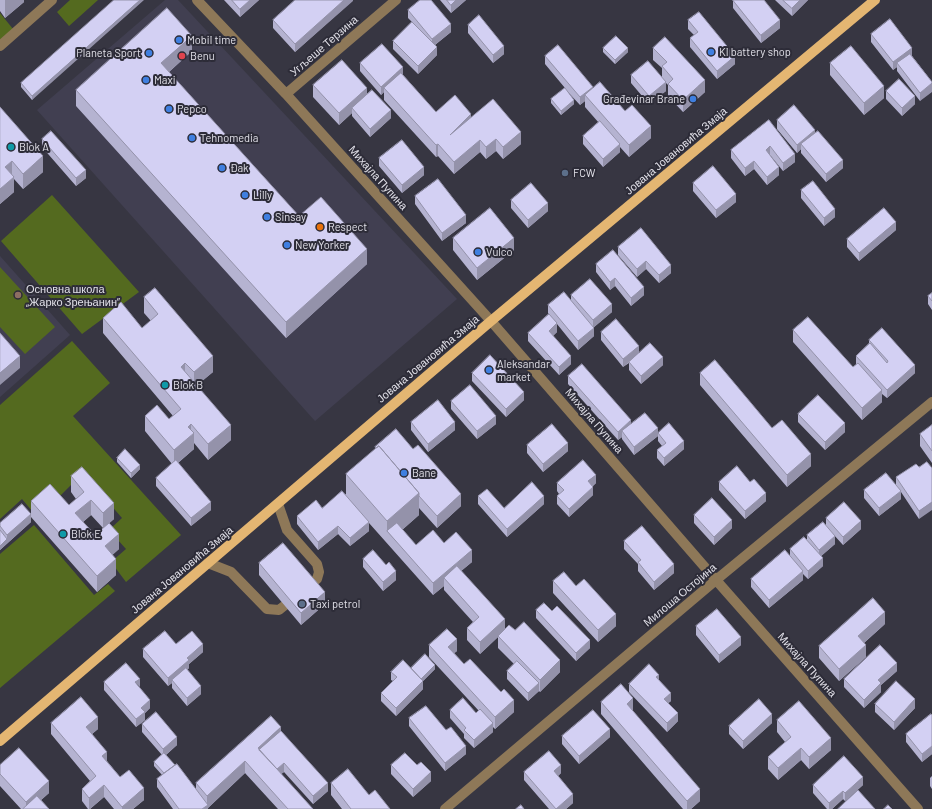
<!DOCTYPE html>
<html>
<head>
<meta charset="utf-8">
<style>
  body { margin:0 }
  canvas { display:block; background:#373642 }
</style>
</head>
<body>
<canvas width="932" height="809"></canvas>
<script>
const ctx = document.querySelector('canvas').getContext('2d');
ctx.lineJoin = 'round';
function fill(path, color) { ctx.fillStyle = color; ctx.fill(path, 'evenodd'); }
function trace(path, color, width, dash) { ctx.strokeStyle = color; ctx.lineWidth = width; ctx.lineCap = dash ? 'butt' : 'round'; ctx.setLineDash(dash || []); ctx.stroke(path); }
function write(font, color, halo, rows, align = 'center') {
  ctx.font = font + ' Barlow,sans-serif'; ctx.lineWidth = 4; ctx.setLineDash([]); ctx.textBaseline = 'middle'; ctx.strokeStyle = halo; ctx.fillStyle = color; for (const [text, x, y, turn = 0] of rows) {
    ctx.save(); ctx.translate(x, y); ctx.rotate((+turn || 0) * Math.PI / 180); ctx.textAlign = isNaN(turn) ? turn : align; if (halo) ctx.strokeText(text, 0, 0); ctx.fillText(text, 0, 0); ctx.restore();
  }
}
fill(new Path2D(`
  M165 0H178L457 299 315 421 37 110Z
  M0 256 70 335 0 397Z`), '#413f51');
fill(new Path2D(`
  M70 0H98L69 26 57 12Z
  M0 13 13 29 0 40Z
  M52 195 139 292 82 334 1 241Z
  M0 267 55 327 25 354 0 327Z
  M72 341 110 383 73 416 181 535 126 582 111 562 126 549 109 530 122 518 83 473 58 498 32 511 22 499 0 519V405Z
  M34 525 94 595 108 584 115 591 0 688V554Z`), '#546a1f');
trace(new Path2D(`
  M197 0 286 94 491 321 716 580 918 809
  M0 46 52 0
  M286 94 396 0
  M208 563 231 572 267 609 279 610 317 579 319 572 317 564 287 530 278 504
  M445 809 716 580 932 402`), '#8e7858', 10);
trace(new Path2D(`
  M0 741 491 321 875 0`), '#e4b672', 10);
fill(new Path2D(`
  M0 0H24V2L5 18 0 11Z
  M114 0 32 100 21 87V83Z
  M224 0H259L240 17Z
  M353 0 295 52 273 28V20Z
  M440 0H466L451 13Z
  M733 0 780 28 761 43 733 8Z
  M775 0H808L792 16Z
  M408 10 451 32 435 45 437 55 418 74 393 49V41L412 22 408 18Z
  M688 20 735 64 717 79 690 47V38L694 35 688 29Z
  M468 25 504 54 493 63 468 33Z
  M871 34 912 56 932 82 920 101 897 71V67L893 70 871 42Z
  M603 48 628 52 615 64 603 52Z
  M653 48 705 92 683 112 668 96V85L666 83V91L649 104 631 83V75L662 77V68L653 60Z
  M192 51 169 72 299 216 367 264 286 338 76 106V90Z
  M545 56 625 111 651 138 629 157 620 147V152L603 167 583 144V136L599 123 585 107V101L580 105 567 91 574 104 561 115 551 103V99L565 88 545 64Z
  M360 63 403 75 436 112 471 117 521 144 503 159 496 151 486 159 480 152 454 174 438 156 436 157 384 100V92L381 95 360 71Z
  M830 63 884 98 864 115 830 75Z
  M313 85 367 95 391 118 370 137 352 116V113L339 125 313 97Z
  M886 91 915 104 902 116 886 99Z
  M0 107 43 172 23 189 14 179V192L0 204Z
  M769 120 795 162 783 171 770 155 779 175 767 185 754 169 745 176 731 158V150Z
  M777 120 815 133 843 168 826 182 801 153V149L797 153 777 129Z
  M42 139 86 178 76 186 42 147Z
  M379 158 424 175 402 193 379 166Z
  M693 183 736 202 716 218 693 191Z
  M801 190 835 217 824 226 801 198Z
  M415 196 466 223 442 241 415 204Z
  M511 200 548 211 528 228 511 208Z
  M896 230 859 261 847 247V239Z
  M453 238 514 250 477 280 453 250Z
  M618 247 671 273 659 283 646 269 637 277 618 255Z
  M596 264 644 295 631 306 615 286 610 290 596 272Z
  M932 293V310L928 304V296Z
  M571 295 612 312 594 327V336L578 350 557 324V332L553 336 571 364 559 375 528 341V333L552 318 548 313V305L571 300Z
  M144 297 213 372 197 385 231 440 208 460 194 443V449L178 463 211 510 191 526 156 486V478L172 464 145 431V416L169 419 173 416 103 333V318L142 328 151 321 144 313Z
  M793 330 853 367 856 365V356L869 343V340L915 373 887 398 882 394V402L862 420 793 342Z
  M601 332 639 353 663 365 641 384 629 370V363L623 367 601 340Z
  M472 373 524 400 506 417 472 381Z
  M700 373 772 428 811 466 787 487 700 385Z
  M568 376 631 424 658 433 684 449 664 466 657 458V450L662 446 658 441V436L634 455 622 439V437L618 440 568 384Z
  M451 401 496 424 477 439 451 409Z
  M798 414 845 432 825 450 798 422Z
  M411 422 455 430 428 452 411 430Z
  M932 425V463L920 446V434Z
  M527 445 568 451 543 472 527 453Z
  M375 447 461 506 437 528 419 508V515L402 530 416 545 444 543 472 562 461 571 505 628 515 630 560 672 540 692 539 691 528 701 507 679V671L514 664 498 648V637L480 654 467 640V628L473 622 444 590V586L433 595 369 523V531L350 546 338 534 318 550 297 524V516L322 508 346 494V474L375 449Z
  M117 458 140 469 131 478 117 462Z
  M927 462 919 519 901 492V499L879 516 864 498V490L896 485V477L919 467Z
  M71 476 114 519 109 523 119 549 112 555 116 575 97 592 31 517V522L0 550V523L31 514V501L69 505 76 499 71 492ZM91 515 103 528 95 535 83 522Z
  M719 482 766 501 745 519 719 490Z
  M557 483H596L593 486V495L569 517 557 504V496L559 494 557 491Z
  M478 496 504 508 544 504 507 537 478 504Z
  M694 515 732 528 714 545 694 523Z
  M826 518 861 529 843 545 833 534 835 544 821 556 823 566 808 579 803 574V580L769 608 751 587V579L790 555V549L807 539V535L826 525Z
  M624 541 674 573 654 590 638 571V564L624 549Z
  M363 559 396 580 383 591 363 567Z
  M259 563 325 604 301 625 259 575Z
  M553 581 616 626 598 642 553 593Z
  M536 610 590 648 576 661 536 618Z
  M885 624 864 643 866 657 839 681 819 658V646Z
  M696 626 741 645 719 663 696 635Z
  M176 644 203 652 189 664V668L187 670 201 694 187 706 172 688V683L168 686 143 657V649Z
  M429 645 457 651 454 653 464 664 514 712 495 729 493 727V732L474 748 464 738V734L450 718V710L476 713 479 711 429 657Z
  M411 668 435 669 423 681V689L396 716 381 701V693L393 681 391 680V672Z
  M897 671 881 685V692L864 708 844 687V679Z
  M659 680 671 701 668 703 678 721 667 732 629 692V684Z
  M104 682 139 687 150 708 145 713V720L136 727 104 690Z
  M601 702 633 710V711L700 801 691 809H683L601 714Z
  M875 704 915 708 894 730 875 712Z
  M932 715V754L922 762 906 742V734Z
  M409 718 446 730 466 754 445 771 409 726Z
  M777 720 831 750 809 769 801 760 778 780 768 769V757L785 742 777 732Z
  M51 723 98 729 92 734 107 761 120 777 144 800 133 809H114L104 797 90 809H88L82 801V789L90 781 51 734Z
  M772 723 743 749 729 734V726Z
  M142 724 177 745 166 755 196 790V783L281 731 328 791 313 804 284 772 281 774 313 809H278L245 773 208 808V809H173L157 787V779L162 775 154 766V762L162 755 142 732Z
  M562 736 610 737 579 764 562 744Z
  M0 765 49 793 41 800 49 809H21L0 786Z
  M391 765 431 781 413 797 391 774Z
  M524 772 561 773 558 776 573 803 566 809H549L524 780Z
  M932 776V789L930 786V778Z
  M331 783 369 795 390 809H342L331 795Z
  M813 785H863L845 801 843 799 832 809H827L813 793Z`), '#b5b3d1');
fill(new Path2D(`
  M5 0H24V2L5 18Z
  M140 0H144L32 100V96Z
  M250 0H259L240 17V9Z
  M344 0H353V1L295 52V44Z
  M456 0H466L451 13V5Z
  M800 0H808L792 16V8Z
  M780 20V28L761 43V35Z
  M451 24V32L432 47V39Z
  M192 36V51L161 79V63Z
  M504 46V54L493 63V55Z
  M437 47V55L418 74V66Z
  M628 48V52L615 64V60Z
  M912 48V56L897 63V67L893 70V62Z
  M735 56V64L717 79V71Z
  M403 67V75L384 88V92L381 95V87Z
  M705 80V92L683 112V100Z
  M666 82V91L649 104V96Z
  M932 83V92L920 101V93Z
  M884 86V98L864 115V103Z
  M593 87V95H585V101L580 105V97Z
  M367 88V100L352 108V113L339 125V113Z
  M915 96V104L902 116V108Z
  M574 100V104L561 115V111Z
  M391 110V118L370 137V129Z
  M471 114V126L450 135Z
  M651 126V138L629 157V145Z
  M815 130V138L801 144V149L797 153V145Z
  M521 132V144L503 159V147Z
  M496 139V151L486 159V147Z
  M480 140V152L454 174V162Z
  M438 144V156L436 157V145Z
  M620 144V152L603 167V159Z
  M770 146V155L766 158V150Z
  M795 154V162L783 171V163Z
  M43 156V172L23 189V174Z
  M843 160V168L826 182V174Z
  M12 161V177L5 167Z
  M754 161V169L745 176V168Z
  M424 167V175L402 193V185Z
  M779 167V175L767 185V177Z
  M86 170V178L76 186V178Z
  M14 177V192L0 204V189Z
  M736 194V202L716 218V210Z
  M548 203V211L528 228V220Z
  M835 209V217L824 226V218Z
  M466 215V223L442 241V233Z
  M896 222V230L859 261V253Z
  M514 238V250L477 280V268Z
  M367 249V264L286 338V322Z
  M646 261V269L637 277V269Z
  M671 265V273L659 283V275Z
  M615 278V286L610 290V282Z
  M644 287V295L631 306V298Z
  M612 304V312L593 328V320Z
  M557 323V332L549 339V331Z
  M594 328V336L578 350V341Z
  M639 346V354L623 367V359Z
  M20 356V368L0 385V373Z
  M213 356V372L194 388V372Z
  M571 356V364L559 375V367Z
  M663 357V365L641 384V376Z
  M185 363V378L181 367Z
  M915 365V373L887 398V390Z
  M882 390V402L862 420V408Z
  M524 392V400L506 417V409Z
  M496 416V424L477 439V431Z
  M631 420V429L622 431V437L618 440V432Z
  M455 422V430L428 452V444Z
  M845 423V432L825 450V442Z
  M191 424V436L194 433V449L174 466V450L188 427Z
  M231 425V440L208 460V444Z
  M658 428V436L634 455V447Z
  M684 441V449L664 466V458Z
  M568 443V451L543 472V464Z
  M811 454V466L787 487V475Z
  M140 465V469L131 478V473Z
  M596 475V483L588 489V481Z
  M593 487V495L569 517V509Z
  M901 491V499L879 516V508Z
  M419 493V515L393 538 387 531V521Z
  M766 493V501L745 519V511Z
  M461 494V506L437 528V516Z
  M544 496V504L507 537V529Z
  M91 500V515L75 529V513Z
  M211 502V510L191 526V518Z
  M932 502V510L919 519V511Z
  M114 503V519L103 529V513Z
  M31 514V522L0 550V546L7 539V535Z
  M732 520V528L714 545V537Z
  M861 521V529L843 545V537Z
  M369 522V531L350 546V538Z
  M338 526V534L318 550V542Z
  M119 534V549L105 562V546Z
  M835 536V544L819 558V550Z
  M472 550V562L448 582 444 578V586L433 595V583Z
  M823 558V566L808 579V571Z
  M116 559V575L97 592V576Z
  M674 564V573L654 590V582Z
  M396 571V580L383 591V582Z
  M803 571V580L769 608V600Z
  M325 592V604L301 625V613Z
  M885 612V624L858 648V636Z
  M616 614V626L598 642V630Z
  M505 619V630L498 636V637L480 654V642Z
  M741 637V645L719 663V655Z
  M457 639V651L448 659V647Z
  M590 640V648L576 661V653Z
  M203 644V652L189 664V668L173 681 172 680V683L168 686V678L187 658Z
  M866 645V657L839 681V669Z
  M560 660V672L540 692V680Z
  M897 663V671L881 685V692L864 708V700L878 680Z
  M435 665V669L421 683V679Z
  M659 675V683L656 677Z
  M140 679V687L135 682Z
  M423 681V689L396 716V708Z
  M539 683V691L528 701V693Z
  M201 686V694L187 706V698Z
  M671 693V701L664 707V699Z
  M633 698V710L627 716V704Z
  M915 699V708L894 730V722Z
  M150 700V708L145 713V720L136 727V719L141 708Z
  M514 700V712L495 729V717Z
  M678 713V721L667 732V723Z
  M772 714V723L743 749V741Z
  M98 717V729L86 739V727Z
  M493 723V732L474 748V740Z
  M281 727V739L262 756 258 748Z
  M610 729V737L579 764V756Z
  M177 737V745L163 757V749Z
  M831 738V750L809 769V757Z
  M466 746V754L445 771V763Z
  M932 746V754L922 762V754Z
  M801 748V760L778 780V768Z
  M107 752V764L102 756Z
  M245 761V773L208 808V809H202L207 805V796Z
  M284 763V772L275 779V771Z
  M561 765V773L554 779V771Z
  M431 772V781L413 797V789Z
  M863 777V785L845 801V793Z
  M49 781V793L31 809H26V802Z
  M328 783V791L313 804V796Z
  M104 785V797L90 809H89V798Z
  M144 788V800L133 809H122V807Z
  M700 789V801L691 809H687V801Z
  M843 791V799L832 809H829V803Z
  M573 794V803L566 809H556Z`), '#9492aa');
const building = new Path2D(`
  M114 0H140L32 96 21 83Z
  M232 0H250L240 9Z
  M295 0H344L295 44 273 20Z
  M420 0H431L451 24 432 39 408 10Z
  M447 0H456L451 5Z
  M733 0H764L780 20 761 35Z
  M783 0H800L792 8Z
  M167 8 192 36 161 63 299 216 321 197 367 249 286 322 76 90Z
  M699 12 735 56 717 71 690 38 698 32 688 20Z
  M479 15 504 46 493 55 468 25Z
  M890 19 912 48 893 62 871 34Z
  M412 22 437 47 418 66 393 41Z
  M616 36 628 48 615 60 603 48Z
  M665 37 705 80 683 100 668 84 673 79 662 66 667 62 653 48Z
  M382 44 403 67 381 87 360 63Z
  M558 45 593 87 580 97 545 56Z
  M851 46 884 86 864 103 830 63Z
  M910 54 932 82V83L920 93 897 63Z
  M342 60 367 88 339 113 313 85Z
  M648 61 666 82 649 96 631 75Z
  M401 73 436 112 455 95 471 114 450 135 493 99 521 132 503 147 496 139 486 147 480 140 454 162 438 144 436 145 384 88Z
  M899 79 915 96 902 108 886 91Z
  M600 82 625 111 632 105 651 126 629 145 585 95Z
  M565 88 574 100 561 111 551 99Z
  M372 90 391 110 370 129 352 108Z
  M794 105 815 130 797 145 777 120Z
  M0 107 43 156 23 174 12 161 5 167 14 177 0 189Z
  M769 120 795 154 783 163 770 146 766 150 779 167 767 177 754 161 745 168 731 150Z
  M600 121 620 144 603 159 583 136Z
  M51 131 86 170 76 178 42 139Z
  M818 131 843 160 826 174 801 144Z
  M402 140 424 167 402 185 379 158Z
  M713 166 736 194 716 210 693 183Z
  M438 179 466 215 442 233 415 196Z
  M813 181 835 209 824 218 801 190Z
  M531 183 548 203 528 220 511 200Z
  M490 208 514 238 477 268 453 238Z
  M884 208 896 222 859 253 847 239Z
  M641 228 671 265 659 275 646 261 637 269 618 247Z
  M613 250 644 287 631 298 615 278 610 282 596 264Z
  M590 279 612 304 593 320 571 295Z
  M155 288 213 356 194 372 185 363 181 367 231 425 208 444 191 424 188 427 194 433 174 450 145 416 157 405 169 419 181 409 103 318 121 302 142 328 158 314 144 297Z
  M564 292 594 328 578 341 548 305Z
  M932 293V301L928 296Z
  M549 314 557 323 549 331 571 356 559 367 528 333Z
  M808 317 853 367 858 363 882 390 862 408 793 330Z
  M616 319 639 346 623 359 601 332Z
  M882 328 915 365 887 390 856 356 870 343 887 363 888 361 869 340Z
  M0 333 20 356 0 373Z
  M650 343 663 357 641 376 629 362Z
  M490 355 524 392 506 409 472 373Z
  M715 360 772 428 782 420 811 454 787 475 700 373Z
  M582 364 631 420 618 432 568 376Z
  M470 385 496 416 477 431 451 401Z
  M818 395 845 423 825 442 798 414Z
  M438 400 455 422 428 444 411 422Z
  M645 413 658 428 634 447 622 431Z
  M669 423 684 441 664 458 657 450 666 443 658 433Z
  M552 424 568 443 543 464 527 445Z
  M932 425V451L920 434Z
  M396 429 413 449 418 445 461 494 437 516 419 496V493L379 446 376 448 375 447Z
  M379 446 419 493 387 521 346 474Z
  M125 449 140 465 131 473 117 458Z
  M176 460 211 502 191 518 156 478Z
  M583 460 596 475 588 481 593 487 569 509 557 496 564 490 557 483Z
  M927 462 932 468V502L919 511 896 477 916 464 919 467Z
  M737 466 750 482 754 479 766 493 745 511 719 482Z
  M82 467 114 503 103 513 91 500 75 513 95 535 109 523 119 534 105 546 116 559 97 576 31 501 50 484 69 505 84 492 71 476Z
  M886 473 901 491 879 508 864 490Z
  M532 482 544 496 507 529 478 496 487 489 504 508Z
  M342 491 369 522 350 538 338 526 318 542 297 516 316 500 322 508Z
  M712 498 732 520 714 537 694 515Z
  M844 502 861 521 843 537 826 518Z
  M22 504 31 514 7 535 0 526V523Z
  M823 522 835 536 819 550 807 535Z
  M397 523 416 545 433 530 444 543 456 532 472 550 433 583 387 531Z
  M642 526 674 564 654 582 638 562 641 560 624 541Z
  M0 530 7 539 0 546Z
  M804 537 823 558 808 571 790 549Z
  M283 543 325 592 301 613 259 563Z
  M373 550 386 565 389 562 396 571 383 582 363 559Z
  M785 550 803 571 769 600 751 579Z
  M457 566 505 619 480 642 467 628 479 617 444 578Z
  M564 572 576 586 584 579 616 614 598 630 553 581Z
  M873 598 885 612 858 636 866 645 839 669 819 646Z
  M544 603 552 611 557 606 590 640 576 653 536 610Z
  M717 609 741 637 719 655 696 626Z
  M524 622 560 660 540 680 498 636 509 625 515 630Z
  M447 629 457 639 448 647 464 664 470 659 501 692 504 689 514 700 495 717 429 645Z
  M165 631 176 644 192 631 203 644 187 658 189 660 168 678 143 649Z
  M880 645 897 663 878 680 881 683 864 700 844 679Z
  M425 654 435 665 421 679 411 668Z
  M403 660 423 681 396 708 381 693 397 677 391 672Z
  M517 661 539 683 528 693 507 671Z
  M126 663 140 679 135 682 150 700 141 708 145 712 136 719 104 682Z
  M649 664 659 675 656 677 671 693 664 699 678 713 667 723 629 684Z
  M186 668 201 686 187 698 172 680Z
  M896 681 915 699 894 722 875 704Z
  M621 684 633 698 627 704 700 789 687 801 601 702Z
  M81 697 98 717 86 727 107 752 102 756 120 777 129 770 144 788 122 807 104 785 89 798 82 789 96 776 51 723Z
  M463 698 476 713 480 709 493 723 474 740 464 730 466 728 450 710Z
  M759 699 772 714 743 741 729 726Z
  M799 701 831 738 809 757 801 748 778 768 768 757 791 737 777 720Z
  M426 706 446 730 451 727 466 746 445 763 409 718Z
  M593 710 610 729 579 756 562 736Z
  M156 712 177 737 163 749 142 724Z
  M931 714 932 715V746L922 754 906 734Z
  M271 716 281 727 258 748 313 809H288L245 761 207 796 196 783Z
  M281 731 328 783 313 796 284 763 277 769 259 750Z
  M19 748 49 781 26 802 0 774V765Z
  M549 751 561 765 554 771 573 794 556 809 524 772Z
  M164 753 175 765 164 773 154 762Z
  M405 753 417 765 421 762 431 772 413 789 391 765Z
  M844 756 863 777 845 793 843 791 829 803 813 785Z
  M177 764 208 805 202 809H179L157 779Z
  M348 769 369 795 375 790 390 809H351L331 783Z
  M858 790 875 809H838Z
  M37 796 49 809H23Z
  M521 805 524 809H516Z
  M888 805 892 809H884Z`);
fill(building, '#d3d0f3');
trace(building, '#9492aa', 1);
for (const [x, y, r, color] of [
  [179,40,4,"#3f7fe0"],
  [711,52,4,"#3f7fe0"],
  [149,53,4,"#3f7fe0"],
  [182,56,4,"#e0444e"],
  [146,80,4,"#3f7fe0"],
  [693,99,4,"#3f7fe0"],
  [169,109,4,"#3f7fe0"],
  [192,138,4,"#3f7fe0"],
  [11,147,4,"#0f9aa8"],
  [222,168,4,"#3f7fe0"],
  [565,173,4,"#5c6f8a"],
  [245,195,4,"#3f7fe0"],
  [267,217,4,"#3f7fe0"],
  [320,227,4,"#e8710a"],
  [287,245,4,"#3f7fe0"],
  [478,252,4,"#3f7fe0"],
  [18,295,4,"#8d6e63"],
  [489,370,4,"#3f7fe0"],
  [165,385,4,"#0f9aa8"],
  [404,473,4,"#3f7fe0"],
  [63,534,4,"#0f9aa8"],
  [302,604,4,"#5c6f8a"]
]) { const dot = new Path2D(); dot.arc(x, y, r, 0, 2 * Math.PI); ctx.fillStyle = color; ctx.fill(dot); trace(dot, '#2d2c38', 1.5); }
write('11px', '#e1e0e8', '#2d2c38', [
  ["Mobil time",187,40],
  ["KI battery shop",719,52],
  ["Planeta Sport",141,53,"right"],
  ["Benu",190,56],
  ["Maxi",154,80],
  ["Građevinar Brane",685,99,"right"],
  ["Pepco",177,109],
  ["Tehnomedia",200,138],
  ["Blok A",19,147],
  ["Đak",230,168],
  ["FCW",573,173],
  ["Lilly",253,195],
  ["Sinsay",275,217],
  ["Respect",328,227],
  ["New Yorker",295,245],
  ["Vulco",486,252],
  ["Основна школа",26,289],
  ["„Жарко Зрењанин”",26,302],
  ["Aleksandar",497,364],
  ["market",497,377],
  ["Blok B",173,385],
  ["Bane",412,473],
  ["Blok E",71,534],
  ["Taxi petrol",310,604]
], 'left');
write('11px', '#e1e0e8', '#2d2c38', [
  ["Угљеше Терзина",324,46,-41],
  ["Јована Јовановића Змаја",676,151,-40],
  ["Михајла Пупина",378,178,48],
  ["Јована Јовановића Змаја",428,359,-40],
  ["Михајла Пупина",594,421,49],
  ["Јована Јовановића Змаја",182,570,-40],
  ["Милоша Остојина",680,595,-40],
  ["Михајла Пупина",807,665,48]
]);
</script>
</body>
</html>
